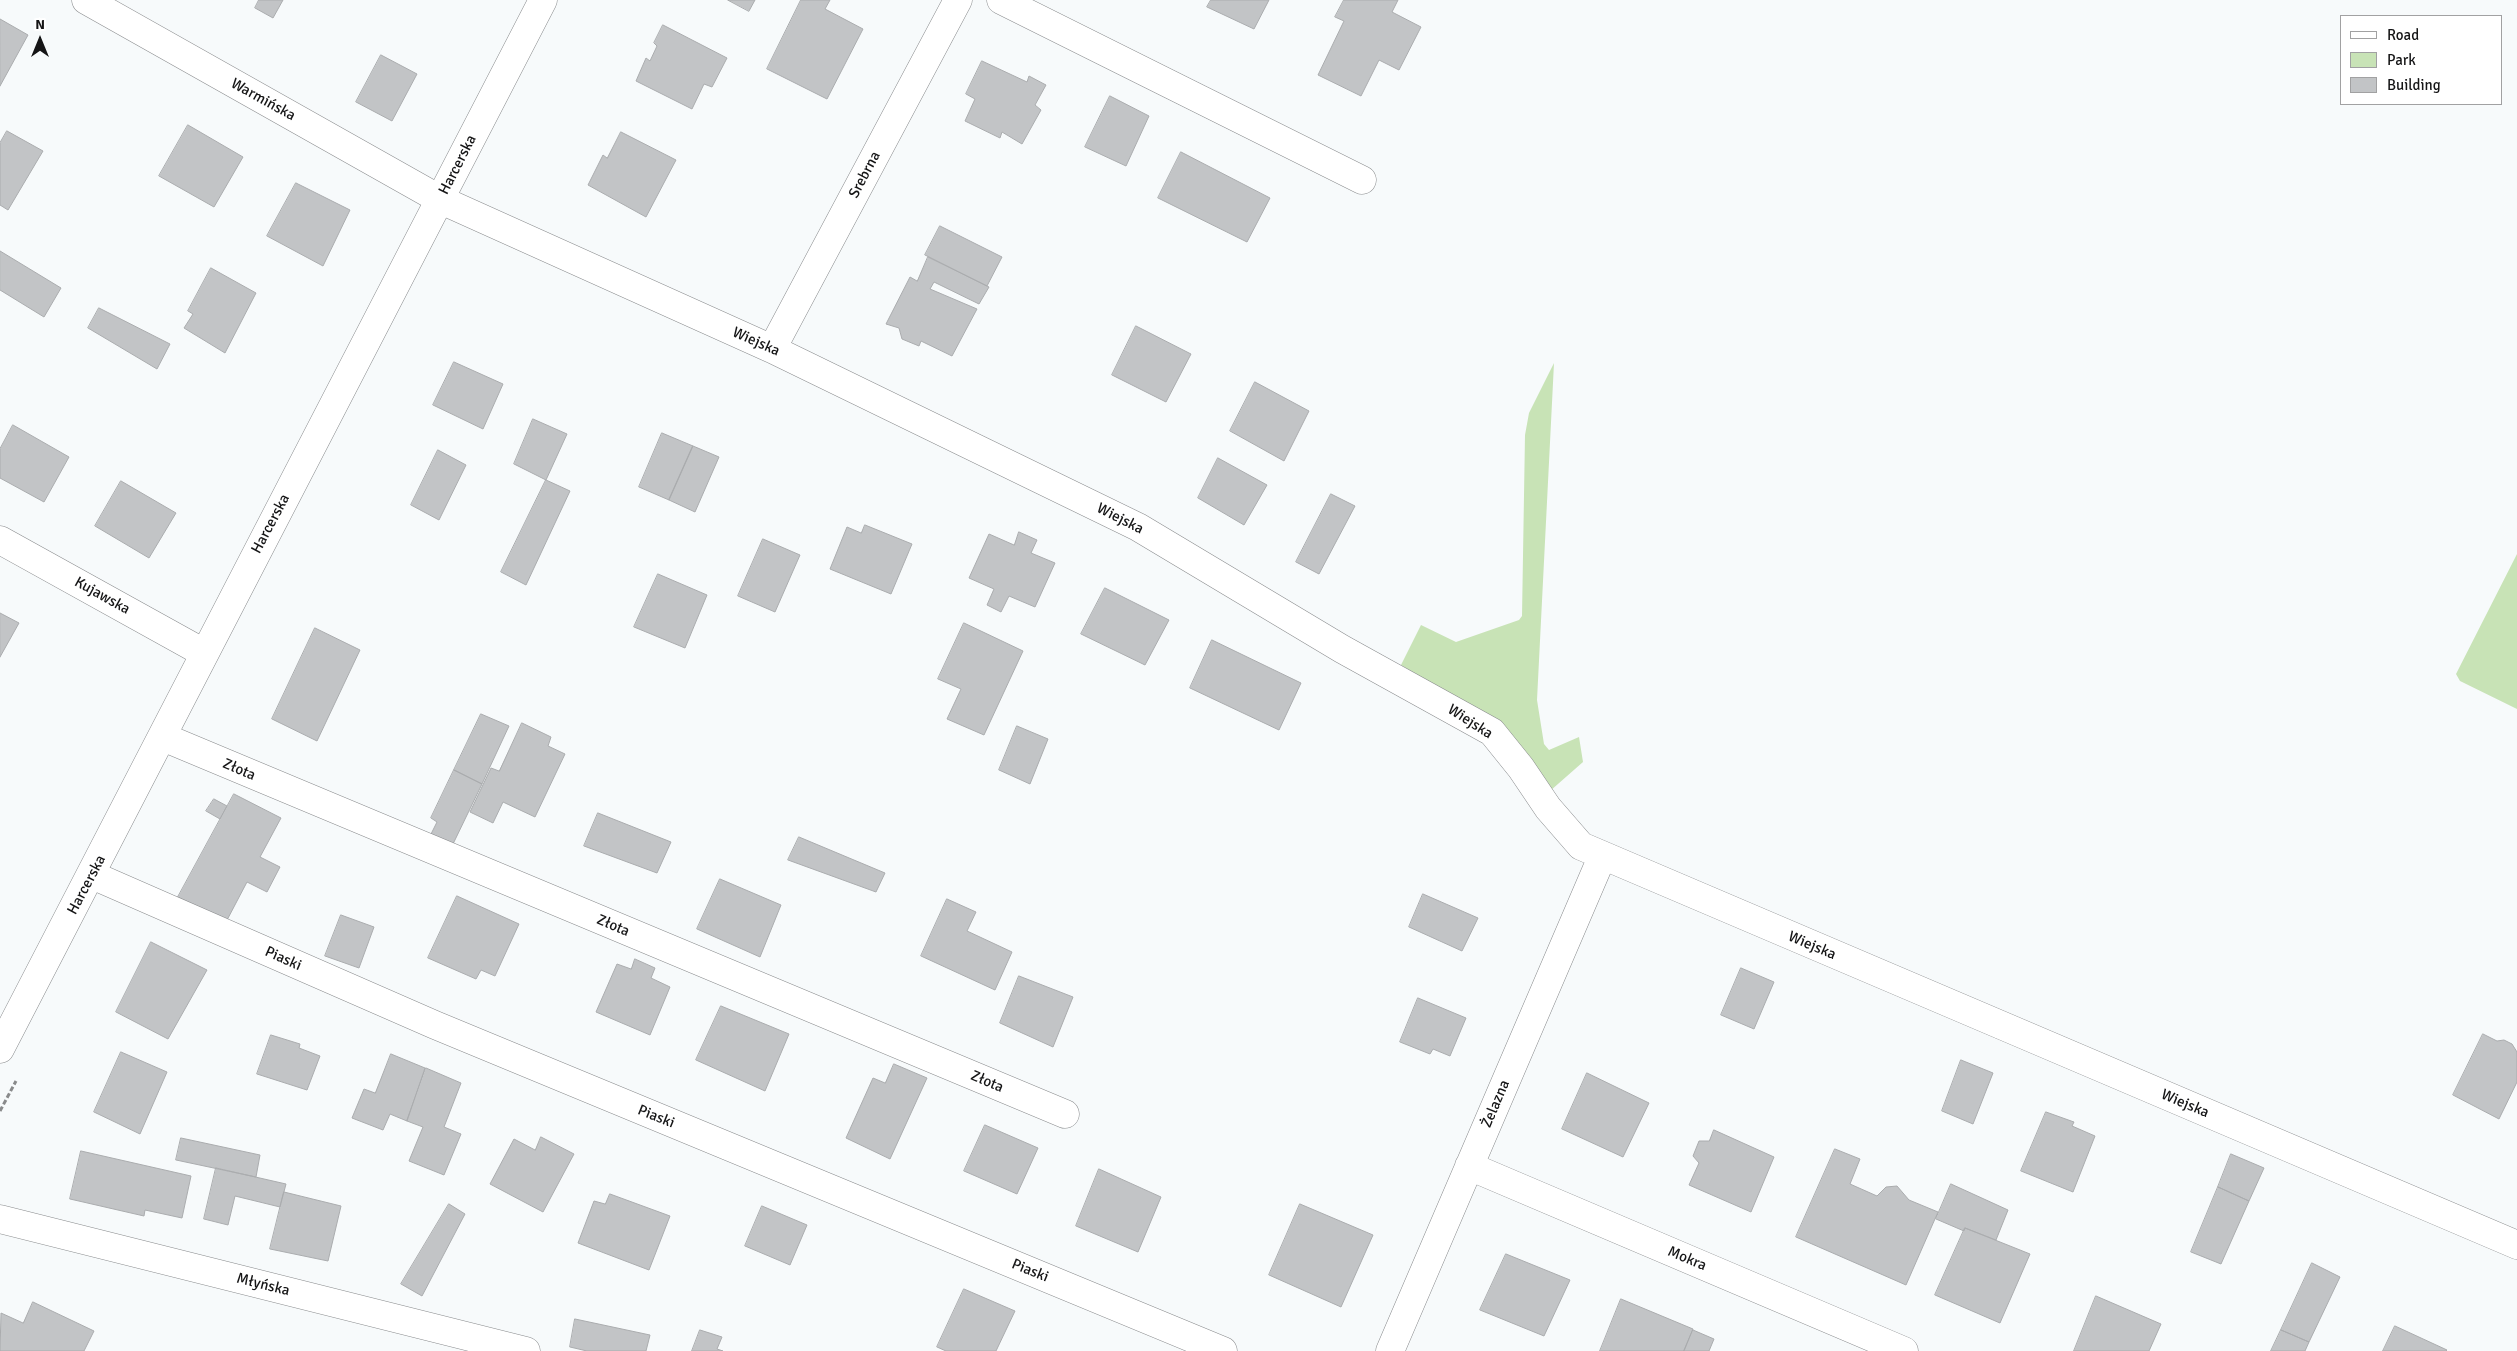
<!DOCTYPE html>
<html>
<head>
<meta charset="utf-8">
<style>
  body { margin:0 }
  #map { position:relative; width:2517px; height:1351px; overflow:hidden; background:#f7fafb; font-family:Signika,sans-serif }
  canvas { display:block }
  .legend { position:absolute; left:2340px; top:15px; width:162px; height:90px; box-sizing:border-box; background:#fff; border:1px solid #a1a1a2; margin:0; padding:6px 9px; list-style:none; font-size:15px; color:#151516 }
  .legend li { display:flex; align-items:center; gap:10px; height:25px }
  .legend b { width:25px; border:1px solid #a1a1a2 }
  .north { position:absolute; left:15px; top:15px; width:50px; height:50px; -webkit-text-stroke:4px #fff; paint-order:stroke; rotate:0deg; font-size:14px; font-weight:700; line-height:20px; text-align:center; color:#151516 }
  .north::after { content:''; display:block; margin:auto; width:18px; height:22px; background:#151516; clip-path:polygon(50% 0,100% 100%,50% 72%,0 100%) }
</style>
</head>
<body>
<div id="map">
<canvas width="2517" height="1351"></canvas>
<ul class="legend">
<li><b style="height:6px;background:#fff"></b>Road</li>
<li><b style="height:14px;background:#c8e3b6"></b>Park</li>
<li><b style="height:14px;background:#c2c4c6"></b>Building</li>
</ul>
<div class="north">N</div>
</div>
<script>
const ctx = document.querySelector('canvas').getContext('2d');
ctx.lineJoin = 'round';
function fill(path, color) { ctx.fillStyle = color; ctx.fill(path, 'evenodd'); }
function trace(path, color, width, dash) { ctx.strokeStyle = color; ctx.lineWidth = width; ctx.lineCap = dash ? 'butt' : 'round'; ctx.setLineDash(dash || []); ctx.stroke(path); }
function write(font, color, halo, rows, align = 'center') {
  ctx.font = font + ' Signika,sans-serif'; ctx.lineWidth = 4; ctx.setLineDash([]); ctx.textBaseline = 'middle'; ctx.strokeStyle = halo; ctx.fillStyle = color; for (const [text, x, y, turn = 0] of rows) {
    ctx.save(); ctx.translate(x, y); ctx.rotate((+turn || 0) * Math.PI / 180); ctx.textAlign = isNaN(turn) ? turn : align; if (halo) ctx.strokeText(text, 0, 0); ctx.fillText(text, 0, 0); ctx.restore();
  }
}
fill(new Path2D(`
  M1554 363 1537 700 1544 744 1549 750 1579 737 1583 762 1550 791 1458 700 1401 665 1421 625 1456 642 1519 620 1522 616 1525 435 1529 413Z
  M2517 554V709L2460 681 2456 674Z`), '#c8e3b6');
const building = new Path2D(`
  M259 0H283L273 18 255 8Z
  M728 0H755L749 11Z
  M801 0H830L825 9 863 29 827 99 767 69Z
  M1211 0H1269L1254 29 1207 7Z
  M1344 0H1398L1392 12 1421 27 1399 70 1379 60 1361 96 1318 75 1344 21 1335 17Z
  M0 19 28 35 0 86Z
  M663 25 727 58 712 87 704 84 692 109 636 81 646 58 650 61 657 46 654 43Z
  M381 55 417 74 392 121 356 102Z
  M982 61 1027 82 1029 76 1046 85 1035 105 1041 110 1022 144 1002 132 1000 138 965 121 975 99 966 94Z
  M1110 96 1149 116 1126 166 1085 147Z
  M188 125 243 157 214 207 159 176Z
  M7 131 43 151 8 210 0 205V143Z
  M621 132 676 160 646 217 588 185 603 155 607 158Z
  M1181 152 1270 198 1247 242 1158 198Z
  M296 183 350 210 323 266 267 236Z
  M940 226 1002 257 987 286 925 255Z
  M0 251 61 288 44 317 0 290Z
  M928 257 989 287 979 304 934 282 930 289 977 309 952 356 921 341 919 346 902 339 899 328 886 324 910 277 917 281Z
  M211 268 256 293 225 353 184 328 193 314 188 311Z
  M99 308 170 344 157 369 88 328Z
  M1136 326 1191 354 1166 402 1112 375Z
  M454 362 503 384 483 429 433 405Z
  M1255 382 1309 411 1284 461 1230 431Z
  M533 419 567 434 546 480 514 464Z
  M13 425 69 457 44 502 0 478V449Z
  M662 433 693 446 669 500 639 487Z
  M693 446 719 457 695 512 669 500Z
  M438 450 466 465 439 520 411 505Z
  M1218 458 1267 485 1244 525 1198 498Z
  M546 480 570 491 526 585 501 572Z
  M121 481 176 513 149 558 95 526Z
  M1331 494 1355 506 1319 574 1296 562Z
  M865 525 912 544 891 594 830 569 847 527 861 533Z
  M1019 532 1037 540 1031 553 1055 563 1035 607 1009 596 1001 612 987 605 994 589 969 578 989 534 1014 545Z
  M763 539 800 555 775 612 738 596Z
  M658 574 707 595 685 648 634 627Z
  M1105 588 1169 620 1145 665 1081 634Z
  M0 613 19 623 0 657Z
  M964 623 1023 651 984 735 947 719 961 689 938 679Z
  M315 628 360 650 317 741 272 719Z
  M1212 640 1301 683 1279 730 1190 688Z
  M481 714 509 726 482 784 454 770Z
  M522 723 551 737 548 746 565 754 535 817 503 802 493 823 470 812 491 768 499 771Z
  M1017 726 1048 739 1030 784 999 770Z
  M454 770 482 784 453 844 431 834 437 822 431 818Z
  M234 794 281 818 260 857 280 867 267 892 247 882 226 922 178 897Z
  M214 799 227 806 220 819 206 811Z
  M598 813 671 842 657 873 584 846Z
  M799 837 885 873 876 892 788 860Z
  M720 879 781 905 760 957 697 929Z
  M1423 894 1478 918 1462 951 1409 927Z
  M457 896 519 924 495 976 481 970 476 979 428 958Z
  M947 899 976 912 967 931 1012 952 995 990 921 956Z
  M341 915 374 927 359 968 325 956Z
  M151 942 207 970 168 1039 116 1012Z
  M635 959 655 968 651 978 670 987 650 1035 596 1012 617 964 631 969Z
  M1741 968 1774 982 1754 1029 1721 1015Z
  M1019 976 1073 997 1053 1047 1000 1023Z
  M1418 998 1466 1018 1450 1056 1433 1049 1430 1054 1400 1042Z
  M721 1006 789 1034 765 1091 696 1060Z
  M2483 1034 2497 1041 2504 1040 2512 1044 2517 1052V1082L2499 1119 2453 1095Z
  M271 1035 300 1044 299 1048 320 1056 307 1090 257 1074Z
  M121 1052 167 1072 140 1134 94 1112Z
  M391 1054 425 1068 407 1121 390 1114 383 1130 352 1118 364 1089 375 1093Z
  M1961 1060 1993 1073 1973 1124 1942 1111Z
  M894 1064 927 1078 890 1159 846 1138 873 1078 885 1083Z
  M426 1068 461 1083 444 1127 461 1134 444 1175 409 1161 423 1127 407 1121Z
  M1587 1073 1649 1103 1623 1157 1562 1129Z
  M2046 1112 2074 1122 2072 1126 2095 1136 2073 1192 2021 1171Z
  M985 1125 1038 1148 1017 1194 964 1171Z
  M1714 1130 1774 1157 1751 1212 1689 1185 1699 1163 1693 1156 1699 1141H1709Z
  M541 1137 574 1154 543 1212 490 1184 514 1139 535 1150Z
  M181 1138 260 1155 256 1177 176 1160Z
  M1835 1149 1860 1159 1850 1184 1877 1196 1886 1187 1897 1186 1909 1200 1938 1212 1906 1285 1796 1237Z
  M81 1151 191 1176 182 1218 145 1210 144 1216 70 1199Z
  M2231 1154 2264 1168 2249 1201 2218 1187Z
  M216 1168 286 1184 280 1207 235 1196 228 1225 204 1219Z
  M1099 1169 1161 1197 1138 1252 1076 1226Z
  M1951 1184 2008 1210 1996 1240 1965 1228 1964 1231 1936 1219Z
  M2218 1187 2249 1201 2221 1264 2191 1252Z
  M284 1192 341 1206 328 1261 270 1249Z
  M610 1194 670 1216 649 1270 578 1243 594 1201 605 1204Z
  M449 1204 465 1214 422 1296 401 1284Z
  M1300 1204 1373 1235 1341 1307 1269 1275Z
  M762 1206 807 1225 790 1265 745 1246Z
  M1965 1228 2030 1254 2000 1323 1935 1295Z
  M1506 1254 1570 1280 1544 1336 1480 1310Z
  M2312 1263 2340 1277 2309 1342 2281 1330Z
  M964 1289 1015 1311 996 1351H946L937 1347Z
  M2096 1296 2161 1324 2149 1351H2074Z
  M1621 1299 1693 1329 1684 1351H1600Z
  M33 1302 94 1331 84 1351H0L1 1313 23 1323Z
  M575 1319 650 1335 646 1351H587L570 1347Z
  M2395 1326 2447 1350 2446 1351H2383Z
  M700 1330 722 1337 717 1349 723 1351H692Z
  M1693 1330 1714 1339 1709 1351H1684Z
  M2281 1330 2309 1342 2305 1351H2271Z`);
fill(building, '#c2c4c6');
trace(building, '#aaacae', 1);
const minor = new Path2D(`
  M86 0 441 200 772 349 1138 527 1342 649 1492 732 1521 768 1548 808 1581 846 2517 1245
  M1001 0 1362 180
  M772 349 958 0
  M0 540 204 653
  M163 737 1065 1114
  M92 875 435 1025 1223 1351
  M1469 1166 1904 1351
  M0 1219 526 1351
  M1390 1351 1602 857`);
const tertiary = new Path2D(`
  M0 1049 543 0`);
trace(minor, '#898b8d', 29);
trace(tertiary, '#898b8d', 29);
trace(new Path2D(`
  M0 1111 16 1081`), '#898a8b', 3, [5, 2.5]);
trace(minor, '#fff', 28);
trace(tertiary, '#fff', 28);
write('15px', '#151516', '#fff', [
  ["Warmińska",263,100,29],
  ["Harcerska",458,165,-63],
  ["Srebrna",865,175,-62],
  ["Wiejska",756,342,24],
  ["Wiejska",1120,519,27],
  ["Harcerska",271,524,-62],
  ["Kujawska",102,596,29],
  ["Wiejska",1470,722,33],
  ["Złota",239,770,23],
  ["Harcerska",87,885,-62],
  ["Złota",613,926,23],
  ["Wiejska",1812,946,23],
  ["Piaski",283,959,24],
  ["Złota",987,1082,23],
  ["Żelazna",1496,1104,-67],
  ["Wiejska",2185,1104,23],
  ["Piaski",656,1117,22],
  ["Mokra",1687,1259,23],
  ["Piaski",1030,1271,22],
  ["Młyńska",263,1285,14]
]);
</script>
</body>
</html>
